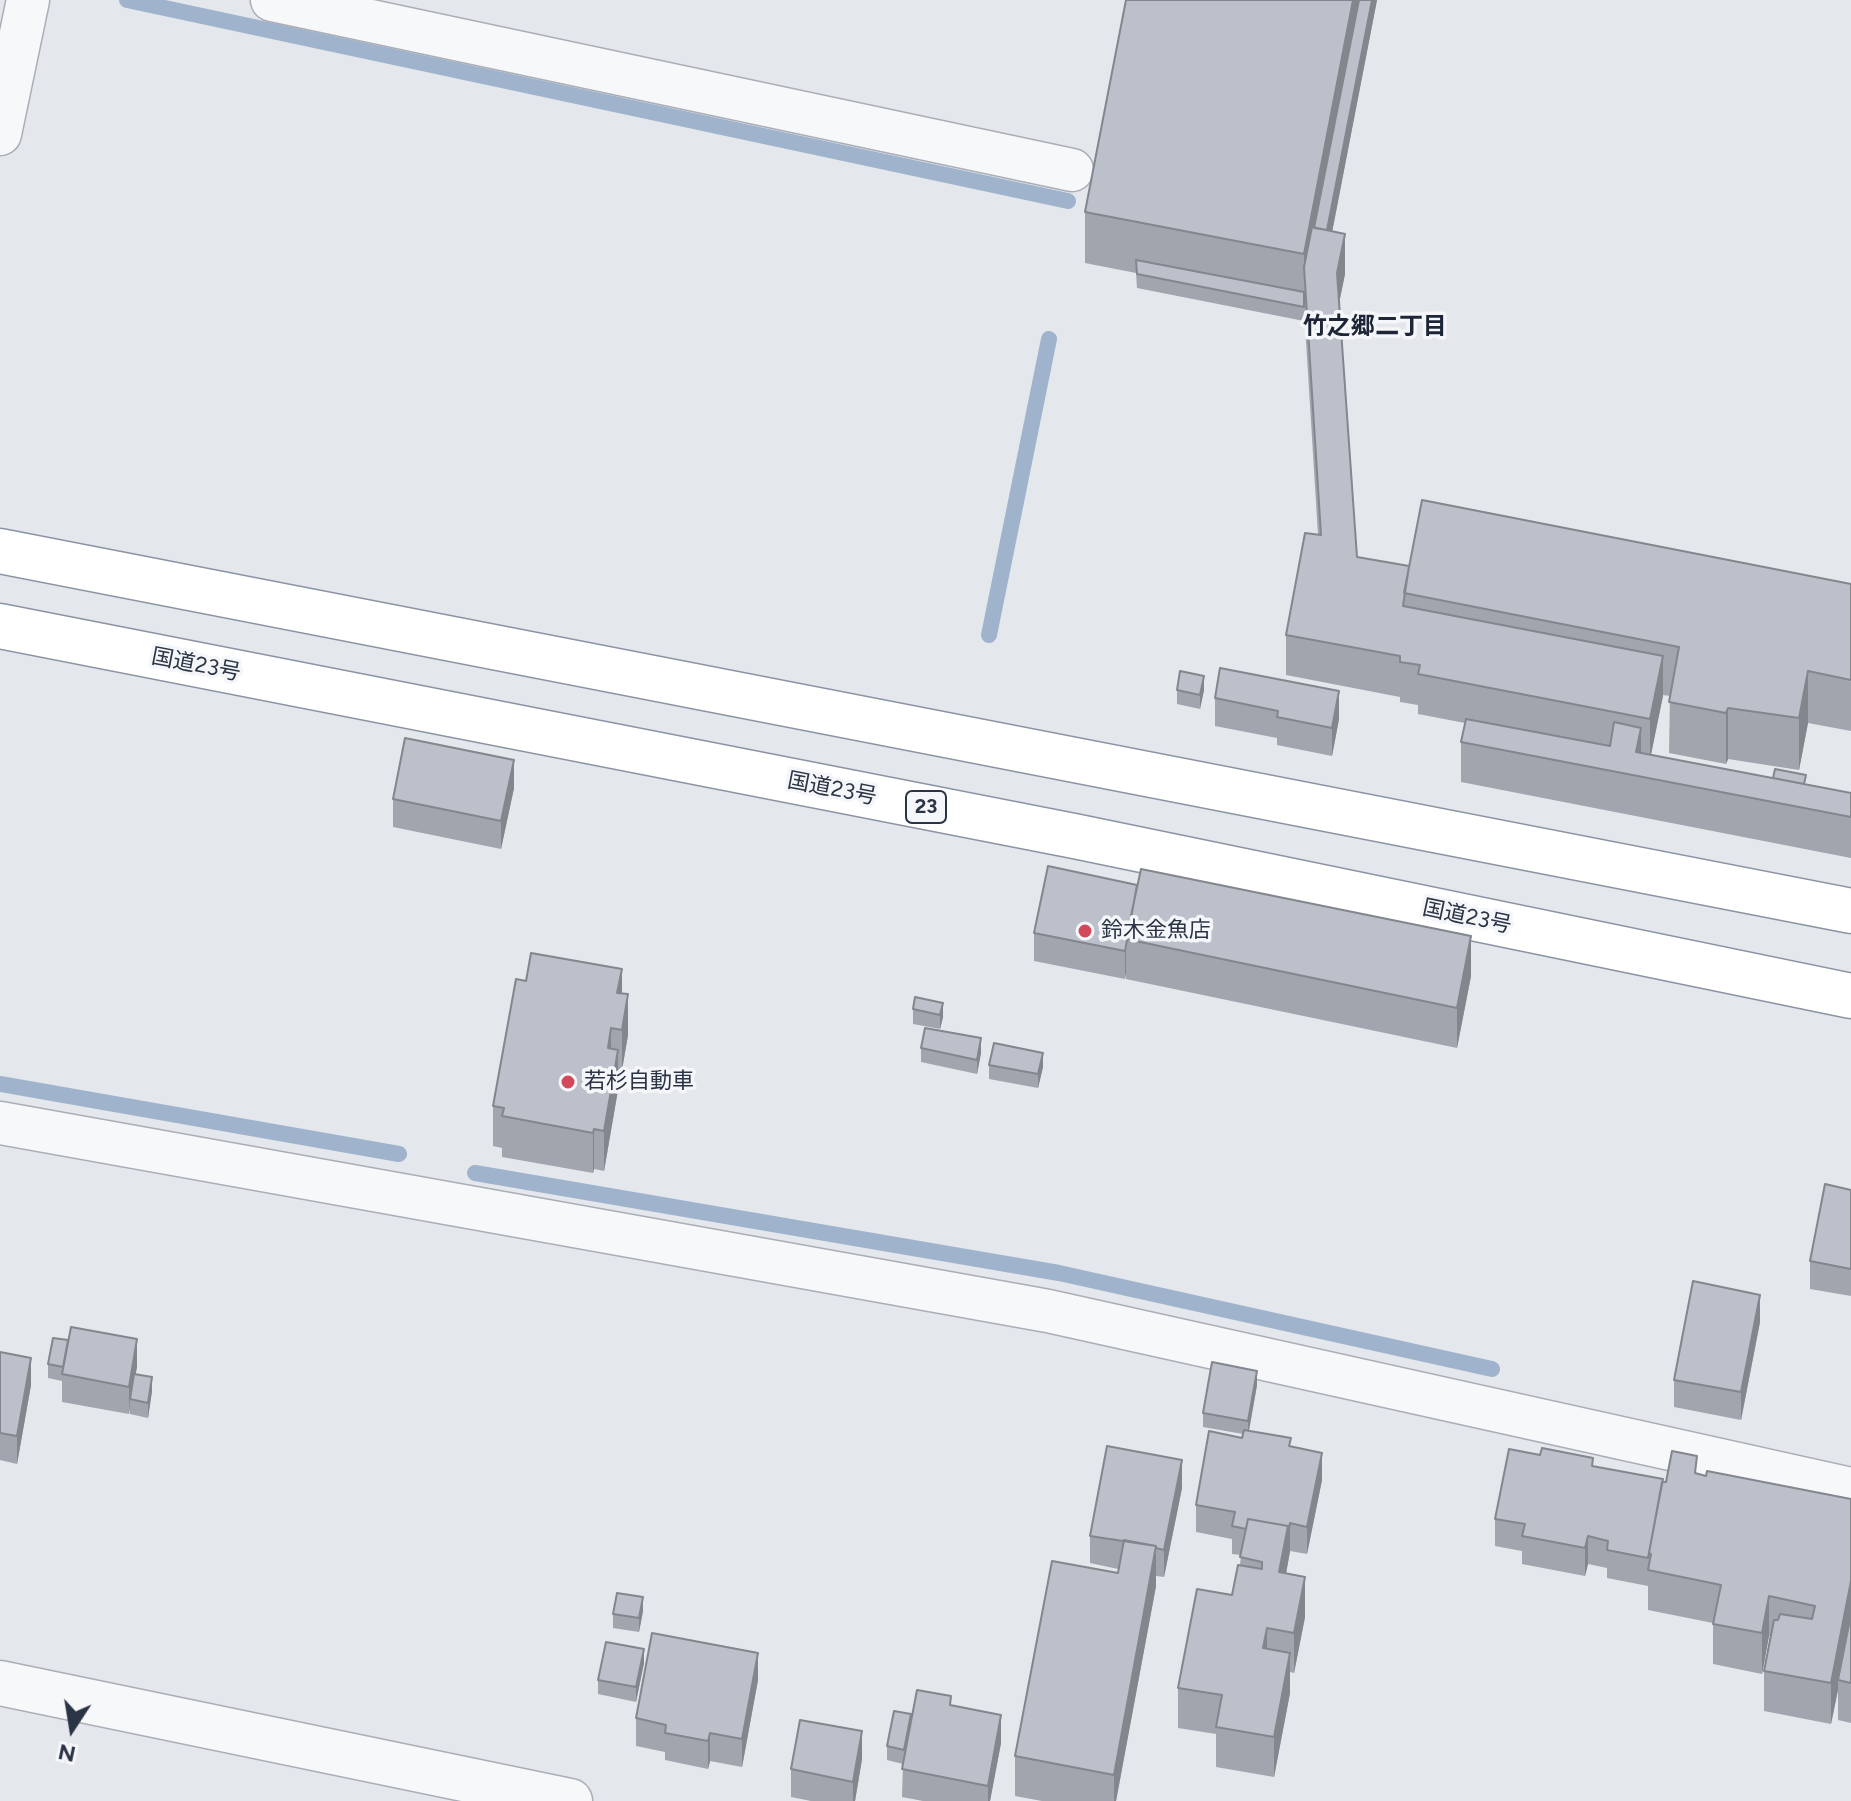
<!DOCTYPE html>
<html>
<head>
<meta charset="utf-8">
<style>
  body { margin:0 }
  #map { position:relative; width:1851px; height:1801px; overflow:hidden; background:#e4e7ec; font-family:Figtree,sans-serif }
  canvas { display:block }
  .north { position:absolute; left:32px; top:1689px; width:80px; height:80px; -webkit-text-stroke:6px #f4f6f9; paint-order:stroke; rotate:192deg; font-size:22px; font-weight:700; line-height:32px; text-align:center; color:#2b3445 }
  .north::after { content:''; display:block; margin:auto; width:28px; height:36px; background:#2b3445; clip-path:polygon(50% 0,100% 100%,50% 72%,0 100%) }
</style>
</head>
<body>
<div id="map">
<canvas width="1851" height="1801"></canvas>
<div class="north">N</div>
</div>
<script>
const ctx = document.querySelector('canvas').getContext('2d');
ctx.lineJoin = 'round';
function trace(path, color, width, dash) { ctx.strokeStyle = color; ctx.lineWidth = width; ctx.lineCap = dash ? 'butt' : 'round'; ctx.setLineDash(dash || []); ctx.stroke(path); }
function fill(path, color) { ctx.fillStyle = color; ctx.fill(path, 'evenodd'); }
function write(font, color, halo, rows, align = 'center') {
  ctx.font = font + ' Figtree,"Noto Sans JP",sans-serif'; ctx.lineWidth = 7; ctx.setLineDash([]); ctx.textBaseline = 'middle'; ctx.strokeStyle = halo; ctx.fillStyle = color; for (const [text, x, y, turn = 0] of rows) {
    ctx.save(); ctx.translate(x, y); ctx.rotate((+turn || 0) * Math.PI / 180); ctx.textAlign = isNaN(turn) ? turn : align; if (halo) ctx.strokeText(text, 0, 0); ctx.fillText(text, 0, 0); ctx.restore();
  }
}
trace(new Path2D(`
  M127 0 1068 201
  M989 635 1049 339
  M0 1084 399 1154
  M475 1173 1059 1273 1492 1369`), '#9fb4cc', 16);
const minor = new Path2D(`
  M272 0 1072 170
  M0 134 28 0
  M0 1123 1048 1311 1851 1489`);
const tertiary = new Path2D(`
  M0 1683 570 1801`);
const trunk = new Path2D(`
  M0 551 1851 911
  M0 626 1074 836 1851 996`);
trace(minor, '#a9aeb7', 45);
trace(tertiary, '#a9aeb7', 47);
trace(trunk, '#8b94a3', 47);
trace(minor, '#f7f8fa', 42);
trace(tertiary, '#f7f8fa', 44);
trace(trunk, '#fff', 44);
fill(new Path2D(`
  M1126 0H1377L1332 231 1345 274 1339 303 1357 557 1409 566 1851 584V731L1808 723 1799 770 1728 759 1726 764 1669 753 1670 696 1663 695 1651 755 1851 793V858L1461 782V742L1465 723 1418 714V705L1400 702V697L1286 675V635L1318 535 1304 309V321L1137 288 1136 273 1085 263V212Z
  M1177 690H1204L1200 709 1177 704Z
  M1215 698 1339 719 1332 756 1277 745V738L1215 726Z
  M514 788 501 849 393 827V799Z
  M1048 866 1471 976 1457 1048 1126 979V972L1125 979 1034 961V933Z
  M526 981 622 994 628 1035 622 1070H618V1090L604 1171 594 1169 593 1173 502 1157V1148L493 1146V1106Z
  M915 997 943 1017 940 1029 913 1024V1009Z
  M921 1048 981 1053 977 1074 921 1062Z
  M989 1065 1043 1067 1038 1088 989 1079Z
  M1851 1190V1296L1810 1289V1261Z
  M1760 1322 1741 1420 1674 1407V1380Z
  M0 1352 31 1385 17 1464 0 1460Z
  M48 1364 137 1367 135 1374 152 1391 148 1418 130 1414V1409L129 1414 62 1402V1381L48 1378Z
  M1257 1385 1249 1431 1291 1447 1322 1480 1307 1554 1290 1551 1288 1563 1286 1574 1305 1617 1294 1673 1290 1672V1693L1274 1777 1216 1767V1734L1178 1728V1688L1232 1595 1240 1565 1241 1555 1232 1554V1539L1196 1532V1505L1242 1438 1243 1434 1203 1427V1413Z
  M1593 1466 1666 1482 1697 1474 1851 1499V1723L1838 1720V1690L1831 1724 1764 1711V1671L1770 1636H1769L1762 1674 1713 1664V1623L1648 1610V1586L1607 1578V1568L1588 1564 1585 1576 1522 1564V1551L1495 1546V1519Z
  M1182 1488 1164 1577 1156 1576V1586L1116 1801H1042L1015 1796V1756L1118 1573V1569L1090 1563V1536Z
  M643 1611 639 1632 613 1628V1614Z
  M644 1663 636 1702 598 1694V1680Z
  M758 1680 742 1767 710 1761 708 1769 665 1760V1752L636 1746V1718Z
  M951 1706 1001 1743 990 1801H923L902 1797 903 1764 887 1760V1746L911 1714Z
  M862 1759 855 1801H811L791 1797V1769Z`), '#a1a5ae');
fill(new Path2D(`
  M1353 0H1363L1306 295 1304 267V305V254Z
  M1372 0H1377L1325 269V242Z
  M1345 234V274L1337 313V273Z
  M1663 656V696L1650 759V719Z
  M1808 671V723L1799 770V718Z
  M1204 676V690L1200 709V695Z
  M1339 691V719L1332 756V728Z
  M1728 708V759L1726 764V713Z
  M1641 728V768L1636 752Z
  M514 760V788L501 849V821Z
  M1471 936V976L1457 1048V1008Z
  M1126 944V972L1125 979V951Z
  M622 969V1009L617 993Z
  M628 994V1035L622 1070V1030Z
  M943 1003V1017L940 1029V1015Z
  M611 1028V1068L608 1048Z
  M981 1038V1053L977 1074V1060Z
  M618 1050V1090L604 1171V1131Z
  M1043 1053V1067L1038 1088V1074Z
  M594 1129V1169L593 1173V1133Z
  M1760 1295V1322L1741 1420V1392Z
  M137 1339V1367L131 1400 130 1399 129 1414V1387Z
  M31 1358V1385L17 1464V1436Z
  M1257 1371V1385L1248 1435V1421Z
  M152 1377V1391L148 1418V1403Z
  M1322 1453V1480L1307 1554V1527Z
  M1182 1460V1488L1164 1577V1550Z
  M1290 1523V1551L1279 1612V1572L1288 1526Z
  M1588 1536V1564L1585 1576V1548Z
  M1156 1546V1586L1116 1801H1114V1775Z
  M1305 1577V1617L1294 1673V1633Z
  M1851 1581V1621L1838 1680V1690L1831 1724V1683Z
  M1769 1596V1636L1762 1674V1633Z
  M643 1597V1611L639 1632V1618Z
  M1267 1628V1668L1263 1648Z
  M644 1649V1663L636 1702V1687Z
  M758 1653V1680L742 1767V1739Z
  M1290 1653V1693L1274 1777V1737Z
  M1001 1715V1743L990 1801H988V1786Z
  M862 1731V1759L855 1801H853V1782Z
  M710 1733V1761L708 1769V1741Z`), '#83868d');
const building = new Path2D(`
  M1126 0H1353L1304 254 1085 212Z
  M1359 0H1372L1327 230 1314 228Z
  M1312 227 1345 234 1337 273 1357 557 1409 566 1403 606 1663 656 1650 719 1418 674 1420 665 1400 662V656L1286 635 1305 533 1321 535 1304 267Z
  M1136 260 1304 292V307L1137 274Z
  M1422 500 1851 584V680L1808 671 1799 718 1728 708 1726 713 1669 702 1679 647 1404 593Z
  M1220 668 1339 691 1332 728 1277 717 1278 711 1215 698Z
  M1180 671 1204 676 1200 695 1177 690Z
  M1466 719 1610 746 1614 722 1641 728 1636 752 1851 793V817L1461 742Z
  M405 738 514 760 501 821 393 799Z
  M1775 769 1806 775 1804 784 1773 778Z
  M1048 866 1137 885 1125 951 1034 933Z
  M1141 869 1471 936 1457 1008 1126 939Z
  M531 953 622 969 617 993 628 994 622 1030 611 1028 608 1048 618 1050 604 1131 594 1129 593 1133 502 1116 504 1108 493 1106 516 979 526 981Z
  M915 997 943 1003 940 1015 913 1009Z
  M925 1028 981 1038 977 1060 921 1048Z
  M994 1043 1043 1053 1038 1074 989 1065Z
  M1825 1184 1851 1190V1269L1810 1261Z
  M1693 1281 1760 1295 1741 1392 1674 1380Z
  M71 1327 137 1339 129 1387 62 1374Z
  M53 1338 68 1340 63 1367 48 1364Z
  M0 1352 31 1358 17 1436 0 1433Z
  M1212 1362 1257 1371 1248 1421 1203 1413Z
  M134 1374 152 1377 148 1403 130 1399Z
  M1244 1430 1291 1438 1289 1446 1322 1453 1307 1527 1290 1523 1288 1535V1526L1248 1519 1246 1529 1232 1526 1235 1512 1196 1505 1209 1431 1242 1438Z
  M1107 1446 1182 1460 1164 1550 1156 1548V1546L1090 1536Z
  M1542 1448 1593 1458 1592 1466 1663 1479 1648 1558 1607 1550 1608 1541 1588 1536 1585 1548 1522 1536 1525 1524 1495 1519 1509 1449 1540 1455Z
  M1672 1451 1697 1456 1695 1473 1706 1476 1707 1471 1851 1499V1581L1831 1683 1764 1671 1774 1620H1778L1780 1614 1812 1619 1815 1606 1769 1596 1762 1633 1713 1624 1721 1585 1648 1570 1651 1554 1649 1553 1662 1482H1666Z
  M1248 1519 1288 1526 1279 1572 1305 1577 1294 1633 1267 1628 1263 1648 1290 1653 1274 1737 1216 1727 1222 1695 1178 1688 1197 1589 1232 1595 1238 1565 1262 1569V1562L1240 1557Z
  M1124 1540 1156 1546 1114 1775 1015 1756 1052 1561 1118 1573Z
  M617 1593 643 1597 639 1618 613 1614Z
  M1851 1614V1683L1838 1680Z
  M652 1633 758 1653 742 1739 710 1733 708 1741 665 1733 666 1725 636 1718Z
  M606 1642 644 1649 636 1687 598 1680Z
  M917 1690 951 1696 950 1705 1001 1715 988 1786 902 1769Z
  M894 1711 911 1714 904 1750 887 1746Z
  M800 1720 862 1731 853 1782 791 1769Z`);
fill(building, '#bbc0ca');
trace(building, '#83868d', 2);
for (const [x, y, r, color] of [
  [1085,931,8,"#d1495b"],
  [568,1082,8,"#d1495b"]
]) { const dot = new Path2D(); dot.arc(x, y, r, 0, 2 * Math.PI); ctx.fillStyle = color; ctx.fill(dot); trace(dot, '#f4f6f9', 3); }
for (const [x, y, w] of [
  [926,807,40]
]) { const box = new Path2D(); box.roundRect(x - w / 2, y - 16, w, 32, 6); ctx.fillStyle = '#f4f6f9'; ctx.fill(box); trace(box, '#2b3445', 2); }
write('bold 20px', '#2b3445', null, [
  ["23",926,807]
]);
write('22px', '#2b3445', '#f4f6f9', [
  ["国道23号",196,665,11],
  ["国道23号",832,789,11],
  ["国道23号",1467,917,12]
]);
write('22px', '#2b3445', '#f4f6f9', [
  ["鈴木金魚店",1101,931],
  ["若杉自動車",584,1082]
], 'left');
write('bold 24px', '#1d2536', '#f4f6f9', [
  ["竹之郷二丁目",1375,327]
]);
</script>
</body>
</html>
